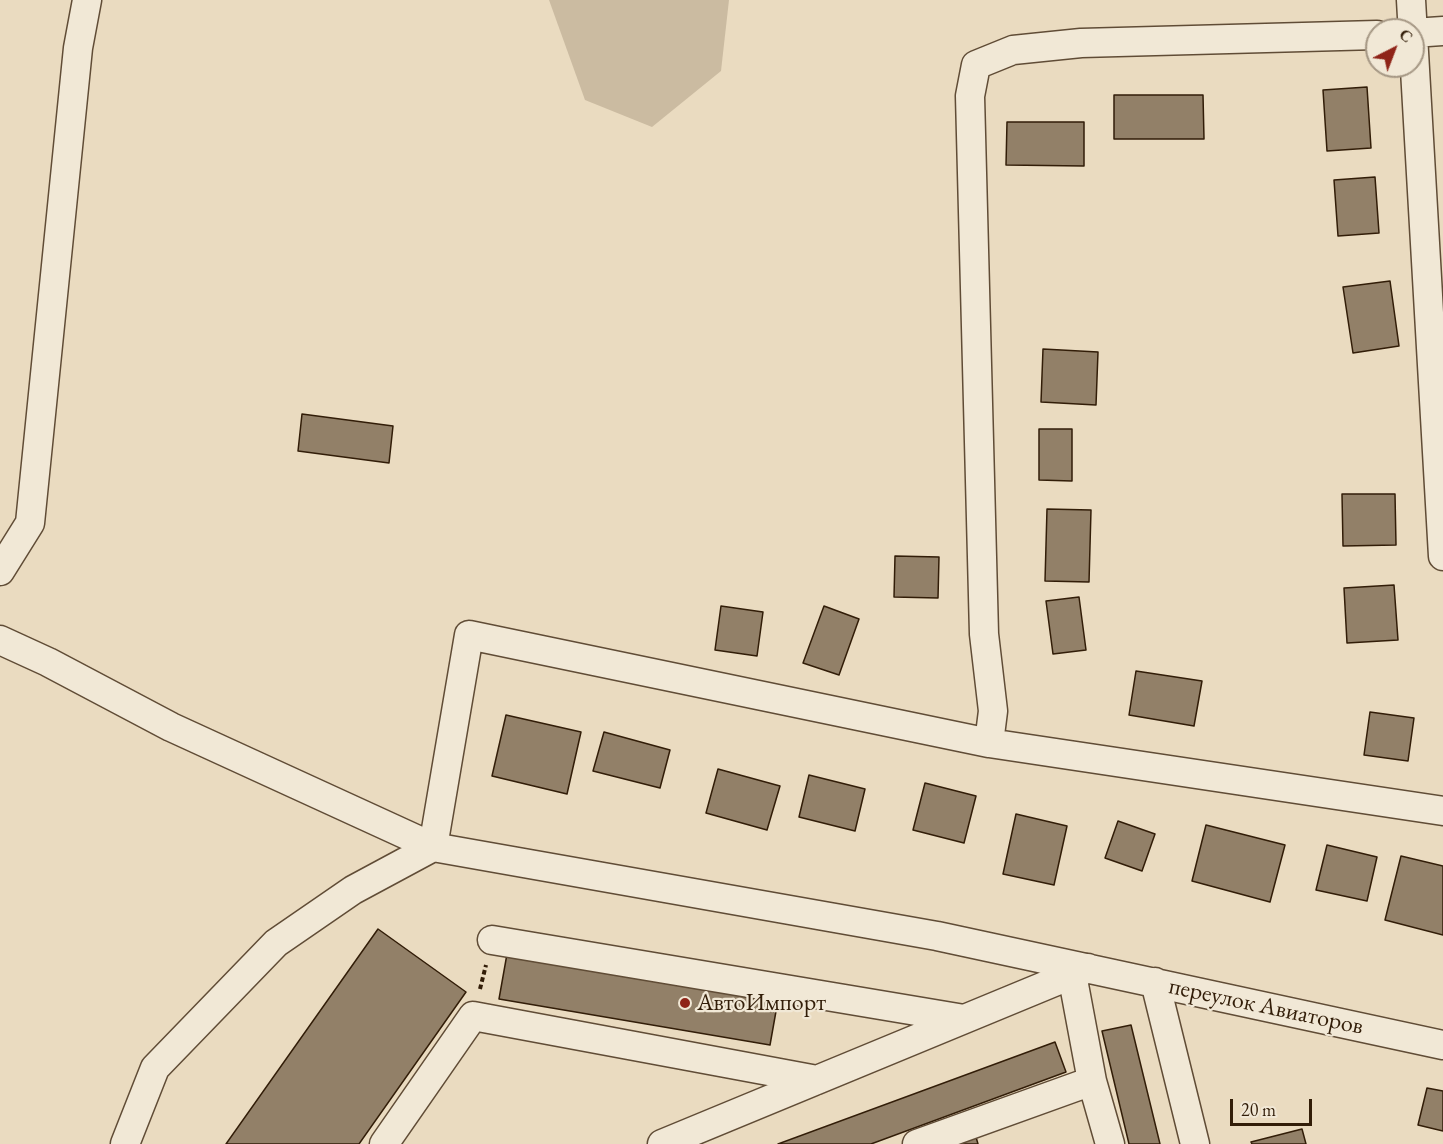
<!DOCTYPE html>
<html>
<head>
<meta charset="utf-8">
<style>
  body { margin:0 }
  #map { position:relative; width:1443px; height:1144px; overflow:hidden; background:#eadbc0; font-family:"EB Garamond",serif }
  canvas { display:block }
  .north { position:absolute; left:1365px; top:18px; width:60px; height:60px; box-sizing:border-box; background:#f1e8d6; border:2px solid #a59784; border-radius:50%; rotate:42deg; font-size:16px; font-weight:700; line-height:24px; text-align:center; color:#321d08 }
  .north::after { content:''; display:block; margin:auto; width:21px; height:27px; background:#8f2418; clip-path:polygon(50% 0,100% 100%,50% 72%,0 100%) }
  .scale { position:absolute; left:1230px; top:1099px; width:82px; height:27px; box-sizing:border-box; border:3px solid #321d08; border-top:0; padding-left:8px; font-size:18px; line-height:21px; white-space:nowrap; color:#321d08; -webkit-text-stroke:4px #f1e8d6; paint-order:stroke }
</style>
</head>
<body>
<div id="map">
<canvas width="1443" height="1144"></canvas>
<div class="north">С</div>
<div class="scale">20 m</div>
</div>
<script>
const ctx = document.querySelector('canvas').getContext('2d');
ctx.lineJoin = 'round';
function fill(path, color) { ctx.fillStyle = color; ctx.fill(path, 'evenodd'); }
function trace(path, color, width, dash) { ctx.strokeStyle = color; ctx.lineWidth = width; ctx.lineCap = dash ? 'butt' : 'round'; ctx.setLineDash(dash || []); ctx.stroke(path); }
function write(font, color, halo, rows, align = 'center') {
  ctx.font = font + ' "EB Garamond",serif'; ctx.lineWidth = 4.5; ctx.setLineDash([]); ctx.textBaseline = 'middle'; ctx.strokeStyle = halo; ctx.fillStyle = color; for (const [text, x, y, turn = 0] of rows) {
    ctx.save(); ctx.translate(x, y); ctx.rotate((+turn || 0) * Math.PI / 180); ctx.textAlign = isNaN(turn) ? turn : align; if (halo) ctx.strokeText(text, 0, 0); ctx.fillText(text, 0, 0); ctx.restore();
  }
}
fill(new Path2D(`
  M549 0H729L721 71 652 127 585 100Z`), '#cbbba1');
const building = new Path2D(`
  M1367 87 1371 148 1327 151 1323 90Z
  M1114 95H1203L1204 139H1114Z
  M1007 122H1084V166L1006 165Z
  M1375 177 1379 233 1338 236 1334 180Z
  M1390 281 1399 346 1353 353 1343 287Z
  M1043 349 1098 352 1096 405 1041 402Z
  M302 414 393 426 389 463 298 451Z
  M1039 429H1072V481L1039 480Z
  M1342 494H1395L1396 545 1343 546Z
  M1047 509 1091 510 1089 582 1045 581Z
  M895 556 939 557 938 598 894 597Z
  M1394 585 1398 640 1347 643 1344 588Z
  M1079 597 1086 650 1053 654 1046 601Z
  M721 606 763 612 757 656 715 650Z
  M824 606 859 619 839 675 803 663Z
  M1136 671 1202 681 1194 726 1129 715Z
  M1370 712 1414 718 1408 761 1364 755Z
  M506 715 581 732 567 794 492 776Z
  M604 732 670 750 660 788 593 771Z
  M718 769 780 786 767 830 706 813Z
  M809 775 865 789 855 831 799 817Z
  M925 783 976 796 964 843 913 830Z
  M1016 814 1067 826 1054 885 1003 874Z
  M1118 821 1155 834 1142 871 1105 858Z
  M1206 825 1285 845 1270 902 1192 881Z
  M1327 845 1377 857 1367 901 1316 890Z
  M1401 856 1443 866V935L1385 920Z
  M378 929 466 992 359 1144H226Z
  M507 954 778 1000 770 1045 499 999Z
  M1131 1025 1160 1144H1129L1102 1031Z
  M1055 1042 1066 1072 871 1144H778Z
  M1427 1088 1443 1091V1131L1418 1125Z
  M1302 1129 1306 1144H1252L1251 1142Z
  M976 1137 978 1144H957Z`);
fill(building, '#928068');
trace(building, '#321d08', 1.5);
const minor = new Path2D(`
  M1411 0 1443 556
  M1413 33 1443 31
  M1377 35 1081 43 1013 50 976 65 970 96 984 634 993 711 989 743 1443 811
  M0 571 30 523 78 48 87 0
  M0 640 48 662 171 727 433 847 937 936 1443 1045
  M492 940 964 1019
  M1072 974 1092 1081 1110 1144
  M1155 982 1195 1144
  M125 1144 155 1068 276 943 353 890 433 847 469 635 989 743
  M384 1144 473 1016 817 1080
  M662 1144 1088 968
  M917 1144 1092 1081`);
trace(minor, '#604c36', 31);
trace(new Path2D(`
  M480 989 486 965`), '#321d08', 4, [4.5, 3]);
trace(minor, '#f1e8d6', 28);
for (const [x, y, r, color] of [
  [685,1003,6,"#8f2418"]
]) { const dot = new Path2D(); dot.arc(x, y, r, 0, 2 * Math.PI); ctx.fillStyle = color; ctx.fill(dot); trace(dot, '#f1e8d6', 2); }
write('24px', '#321d08', '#f1e8d6', [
  ["АвтоИмпорт",697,1003]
], 'left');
write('24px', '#321d08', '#f1e8d6', [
  ["переулок Авиаторов",1266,1007,12]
]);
</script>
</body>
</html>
